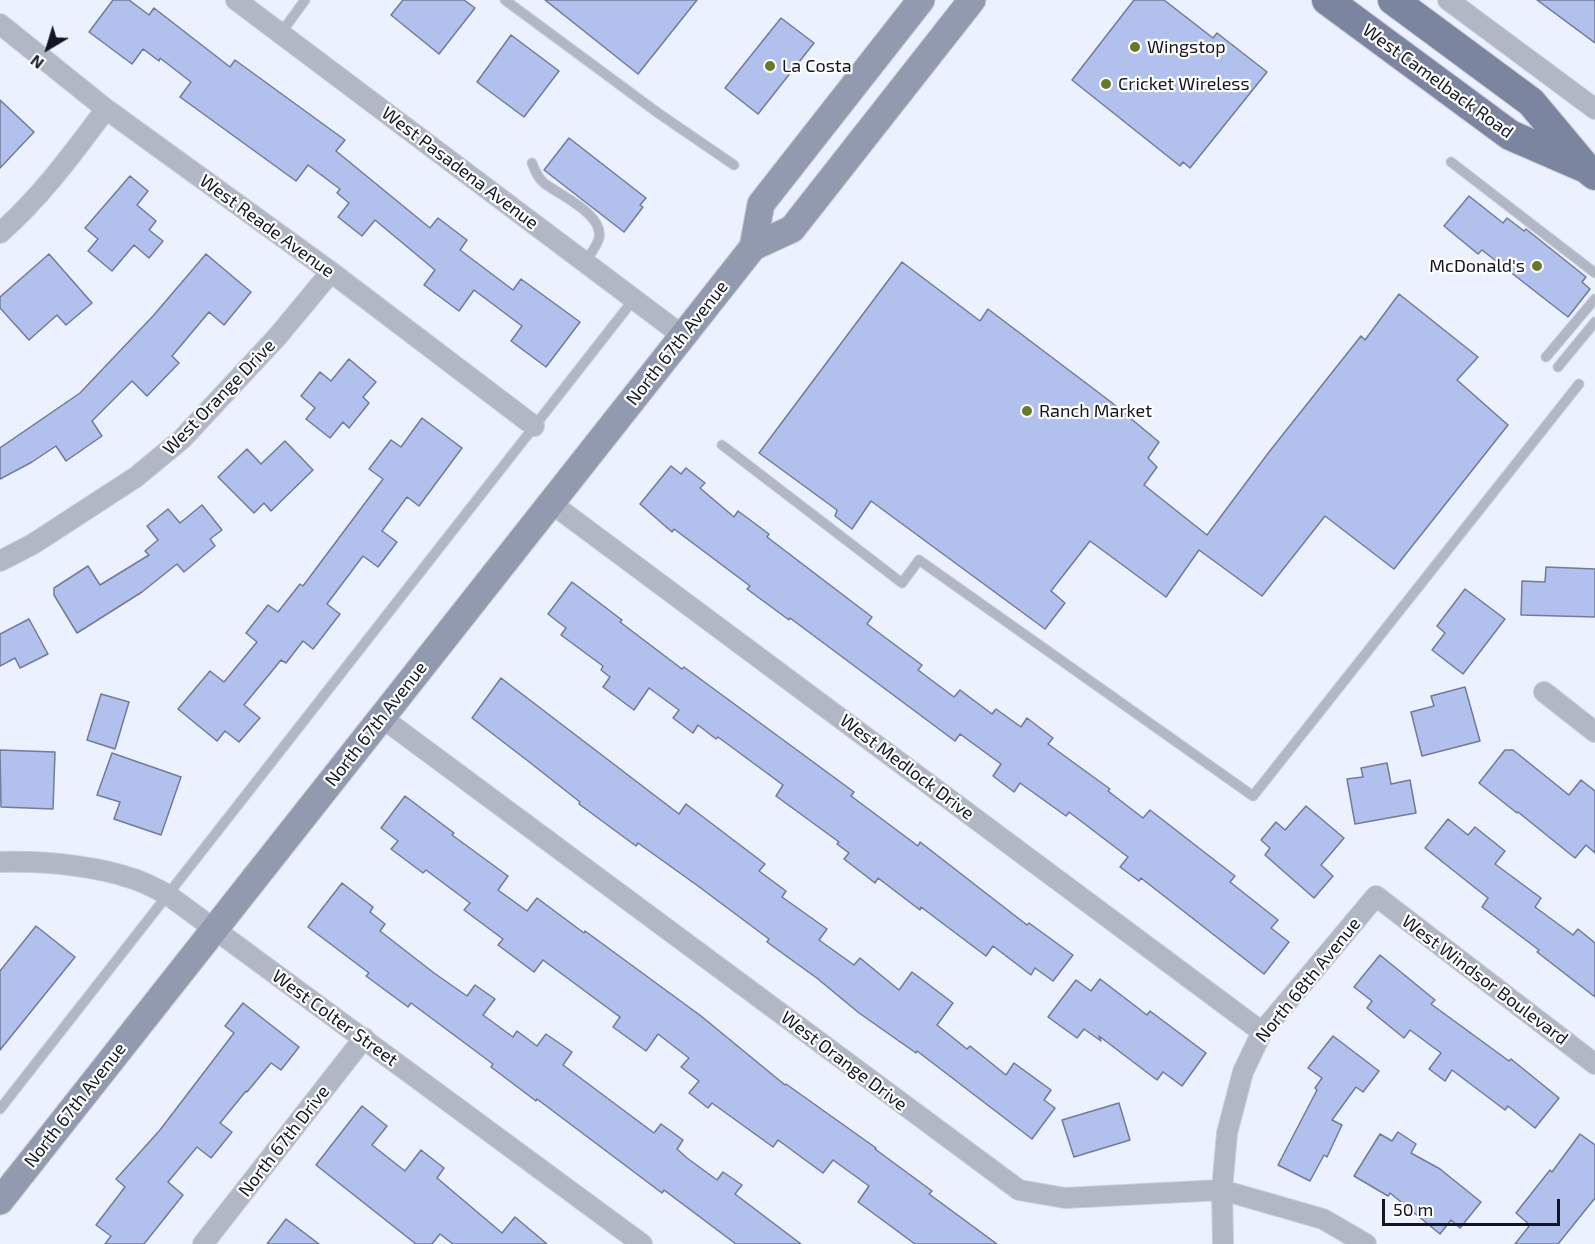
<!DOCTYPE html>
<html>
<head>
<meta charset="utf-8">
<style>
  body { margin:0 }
  #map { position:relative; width:1595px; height:1244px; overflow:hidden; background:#ecf1ff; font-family:"Exo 2",sans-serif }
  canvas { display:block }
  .north { position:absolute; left:18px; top:18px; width:60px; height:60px; -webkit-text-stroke:4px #fff; paint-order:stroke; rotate:218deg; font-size:16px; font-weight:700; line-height:24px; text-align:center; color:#131622 }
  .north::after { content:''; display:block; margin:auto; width:21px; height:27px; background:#131622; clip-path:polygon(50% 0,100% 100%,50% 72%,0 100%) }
  .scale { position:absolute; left:1382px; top:1199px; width:178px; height:27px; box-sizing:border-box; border:3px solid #131622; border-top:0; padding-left:8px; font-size:18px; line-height:21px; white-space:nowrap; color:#131622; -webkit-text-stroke:4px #fff; paint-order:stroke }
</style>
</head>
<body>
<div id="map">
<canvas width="1595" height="1244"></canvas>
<div class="north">N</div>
<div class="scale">50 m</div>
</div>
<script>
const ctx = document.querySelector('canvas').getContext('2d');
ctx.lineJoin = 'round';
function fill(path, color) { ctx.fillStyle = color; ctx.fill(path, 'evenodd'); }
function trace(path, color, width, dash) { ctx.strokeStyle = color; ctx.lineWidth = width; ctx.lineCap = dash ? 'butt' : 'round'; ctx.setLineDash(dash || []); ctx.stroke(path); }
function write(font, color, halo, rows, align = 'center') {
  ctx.font = font + ' "Exo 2",sans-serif'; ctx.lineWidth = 4.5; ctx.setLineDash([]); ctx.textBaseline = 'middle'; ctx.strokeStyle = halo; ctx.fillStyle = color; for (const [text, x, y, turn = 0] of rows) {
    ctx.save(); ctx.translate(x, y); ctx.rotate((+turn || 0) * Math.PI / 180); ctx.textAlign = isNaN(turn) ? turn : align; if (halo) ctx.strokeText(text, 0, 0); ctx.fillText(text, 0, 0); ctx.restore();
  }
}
const building = new Path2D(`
  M113 0H129L149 15 154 8 230 67 235 60 345 140 336 151 430 228 438 218 467 240 460 250 513 290 521 279 580 322 546 367 511 341 522 326 474 290 459 311 424 285 435 270 375 220 362 236 338 217 349 203 337 193 340 189 308 165 296 181 180 97 191 82 160 58 159 61 143 49 132 64 89 32Z
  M403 0H464L475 8 439 54 391 15Z
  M545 0H697L638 74Z
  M1134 0H1164L1213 38 1217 33 1267 72 1190 168 1183 162 1180 166 1072 80Z
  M1537 0H1595V43Z
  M781 18 814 43 758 114 725 88Z
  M511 35 559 71 524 117 477 82Z
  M0 100 34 132 0 168Z
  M569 138 646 198 640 205 643 207 624 232 544 170Z
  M130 176 148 191 137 205 156 221 149 230 163 241 149 258 134 245 112 271 88 251 98 239 85 228Z
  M1469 196 1503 223 1507 218 1524 231 1526 229 1586 277 1582 282 1590 289 1568 317 1482 250 1478 254 1444 226Z
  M49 254 92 303 66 325 57 315 29 340 0 308V297Z
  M206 254 251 292 224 325 209 312 172 356 179 363 147 396 132 381 92 421 102 436 66 461 56 446 32 462 0 479V448L80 393 153 316Z
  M902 262 980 321 988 309 1111 402 1159 442 1148 458 1157 467 1144 485 1207 535 1269 452 1361 336 1365 340 1399 294 1478 357 1457 380 1508 425 1394 569 1325 516 1262 596 1199 550 1166 597 1090 541 1051 591 1065 603 1045 629 871 501 852 529 835 516 837 510 759 453Z
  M349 359 376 382 363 397 369 403 349 428 343 422 330 438 306 419 315 408 301 396 320 372 331 381Z
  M422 418 462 448 419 506 407 497 382 531 397 542 378 567 363 556 327 604 340 614 313 649 303 641 286 663 281 660 244 705 260 718 239 742 225 731 217 741 178 709 210 671 224 682 257 642 246 633 268 605 278 612 300 584 303 586 383 479 369 469 391 440 401 447Z
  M285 441 313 470 271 511 264 503 254 513 218 477 247 449 261 464Z
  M671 466 681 474 686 468 705 483 700 488 734 517 738 511 769 534 767 537 872 617 867 624 922 665 918 670 954 697 960 690 992 714 996 709 1021 727 1027 718 1053 738 1048 744 1110 789 1108 791 1143 818 1150 810 1235 876 1230 882 1278 920 1271 928 1289 942 1264 974 1141 878 1139 881 1120 867 1128 857 1069 812 1066 816 1020 783 1014 792 993 776 1001 764 960 734 955 741 790 618 789 620 747 589 750 586 674 529 672 532 640 504Z
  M202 505 222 530 210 539 215 546 184 572 177 564 142 592 77 633 54 595V588L88 566 100 585 149 555 145 551 158 540 147 526 168 509 180 523Z
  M1546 567 1595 569V617L1521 615 1522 581 1545 582Z
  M572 582 622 620 620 622 682 669 684 667 854 792 851 796 918 846 920 842 1027 925 1029 923 1073 955 1053 981 1035 968 1031 975 993 946 986 956 921 907 920 910 878 878 875 883 844 859 849 853 837 844 839 842 776 796 783 785 718 737 716 739 698 725 693 733 673 718 679 710 649 688 634 710 603 687 610 677 601 670 603 666 561 635 566 628 548 614Z
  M1465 589 1505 619 1463 674 1432 650 1445 633 1437 626Z
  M29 619 48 654 20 668 15 658 0 666V634Z
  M501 678 679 814 686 804 765 864 759 871 786 891 782 897 827 929 819 940 854 965 860 958 899 990 912 972 953 1003 937 1025 967 1049 970 1046 1006 1075 1014 1063 1051 1090 1044 1100 1055 1108 1032 1139 917 1051 916 1053 859 1013 818 979 767 942 769 939 698 886 638 843 636 846 579 804 580 802 528 761 472 718Z
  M1465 687 1480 741 1422 756 1411 712 1434 706 1431 696Z
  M101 694 129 702 115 749 87 740Z
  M0 750 55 752 53 809 1 807Z
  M1505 750H1513L1569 795 1581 780 1595 791V853L1586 845 1575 858 1518 812 1517 813 1479 783Z
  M112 753 181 777 161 835 114 819 120 802 97 795Z
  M1387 763 1391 784 1410 780 1416 813 1355 824 1347 779 1363 777 1361 768Z
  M405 796 454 833 452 835 508 876 498 890 527 911 537 898 584 933 585 931 701 1016 785 1085 786 1084 876 1148 875 1149 932 1191 929 1194 997 1244H915L858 1202 869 1186 833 1160 823 1173 778 1140 773 1147 712 1103 708 1108 689 1093 699 1081 681 1067 689 1058 658 1034 646 1051 613 1027 620 1017 543 960 534 972 498 945 503 939 464 910 470 903 426 870 423 873 391 849 398 841 381 828Z
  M1306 806 1344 838 1321 865 1333 876 1314 898 1265 855 1270 848 1261 840 1276 822 1285 830Z
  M1448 819 1468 835 1475 827 1505 851 1495 864 1541 898 1535 907 1573 935 1578 929 1595 943V997L1537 952 1539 950 1482 907 1488 898 1425 848Z
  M342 883 373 907 370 912 385 924 380 931 434 973 467 996 475 985 495 999 483 1015 513 1037 517 1031 537 1046 546 1034 572 1052 563 1065 654 1133 661 1124 683 1140 677 1149 687 1158 717 1180 723 1172 742 1185 735 1194 801 1244H736L664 1190 662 1193 537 1099 536 1101 491 1067 493 1064 411 1003 408 1007 366 976 369 973 308 927Z
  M36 926 75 957 0 1050V971Z
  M1380 955 1435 1000 1431 1004 1509 1061 1511 1059 1559 1098 1535 1128 1508 1106 1505 1110 1452 1070 1445 1081 1429 1069 1441 1053 1410 1030 1404 1038 1367 1008 1372 1001 1354 987Z
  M1100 979 1147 1015 1150 1011 1206 1053 1182 1086 1163 1072 1157 1080 1099 1036 1101 1041 1084 1029 1077 1038 1048 1017 1076 980 1091 991Z
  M243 1003 299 1047 281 1070 271 1063 247 1092 246 1091 220 1123 232 1132 211 1158 197 1147 168 1182 183 1195 144 1244H105L111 1236 96 1225 125 1187 116 1179 160 1130 234 1033 225 1026Z
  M1333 1036 1379 1071 1363 1092 1356 1087 1332 1120 1342 1125 1327 1157 1324 1155 1310 1181 1278 1165 1317 1090 1315 1088 1322 1078 1308 1068Z
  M1119 1103 1130 1140 1074 1157 1062 1120Z
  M362 1106 387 1126 372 1145 405 1171 421 1150 444 1168 437 1178 502 1233 515 1217 547 1244H453L440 1234 432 1244H416L316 1165Z
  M1398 1132 1416 1144 1411 1153 1440 1169 1481 1202 1460 1228 1451 1220 1440 1234 1390 1193 1388 1196 1354 1176 1380 1134 1392 1141Z
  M1580 1134 1595 1145V1198L1558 1244H1515L1530 1225 1516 1213 1550 1170 1552 1172Z
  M286 1219 319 1244H267Z`);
fill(building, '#b1c0ec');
trace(building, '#717b9a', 1.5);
const lane = new Path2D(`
  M505 0 658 113 734 165
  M281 33 305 0
  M1451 162 1595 273
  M532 163C535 171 538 178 544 183 559 195 604 214 599 238 597 246 590 255 585 262
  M1546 357 1595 299
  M1558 367 1595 322
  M722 445 902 583 919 560 1253 796 1579 384
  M0 1109 634 299`);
const street = new Path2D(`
  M236 0 683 336
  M1448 0 1595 109
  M0 24 106 109 331 272 534 426
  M0 233C42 196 73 153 106 109
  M551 503 1262 1032
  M0 561 33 544 136 477 182 439 277 337 331 272
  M1544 692 1595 732
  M381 717 1019 1190 1065 1198 1222 1190 1323 1219 1366 1244
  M0 862C45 861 91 865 134 879 146 883 157 889 168 895L642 1244
  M203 1244 364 1038
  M1223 1244 1222 1190 1227 1133 1243 1072 1262 1032 1376 896 1595 1064`);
const secondary = new Path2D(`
  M753 247 761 204 921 0
  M0 1201 746 256 753 247 792 229 972 0`);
const primary = new Path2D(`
  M1327 0 1510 135 1586 168 1595 175
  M1393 0 1531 102 1582 163`);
trace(lane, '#c9cedc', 11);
trace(street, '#c9cedc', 22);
trace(secondary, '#c9cedc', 29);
trace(primary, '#c9cedc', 32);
trace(lane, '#b1b7c5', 9);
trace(street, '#b1b7c5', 20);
trace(secondary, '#929aaf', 27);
trace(primary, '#7c859f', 30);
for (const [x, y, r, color] of [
  [1135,47,6,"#667928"],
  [770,66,6,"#667928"],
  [1106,84,6,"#667928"],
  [1537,266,6,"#667928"],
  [1027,411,6,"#667928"]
]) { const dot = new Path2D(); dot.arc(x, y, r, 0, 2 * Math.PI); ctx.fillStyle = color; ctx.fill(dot); trace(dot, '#fff', 2); }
write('18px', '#131622', '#fff', [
  ["Wingstop",1147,47],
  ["La Costa",782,66],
  ["Cricket Wireless",1118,84],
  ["McDonald's",1525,266,"right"],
  ["Ranch Market",1039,411]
], 'left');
write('18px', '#131622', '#fff', [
  ["West Camelback Road",1438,81,36],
  ["West Pasadena Avenue",460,168,37],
  ["West Reade Avenue",267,226,36],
  ["North 67th Avenue",677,343,-52],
  ["West Orange Drive",219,397,-46],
  ["North 67th Avenue",376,724,-52],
  ["West Medlock Drive",907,767,37],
  ["North 68th Avenue",1308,980,-51],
  ["West Windsor Boulevard",1485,980,37],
  ["West Colter Street",335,1018,36],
  ["West Orange Drive",844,1061,37],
  ["North 67th Avenue",75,1105,-52],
  ["North 67th Drive",284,1141,-52]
]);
</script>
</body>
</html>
